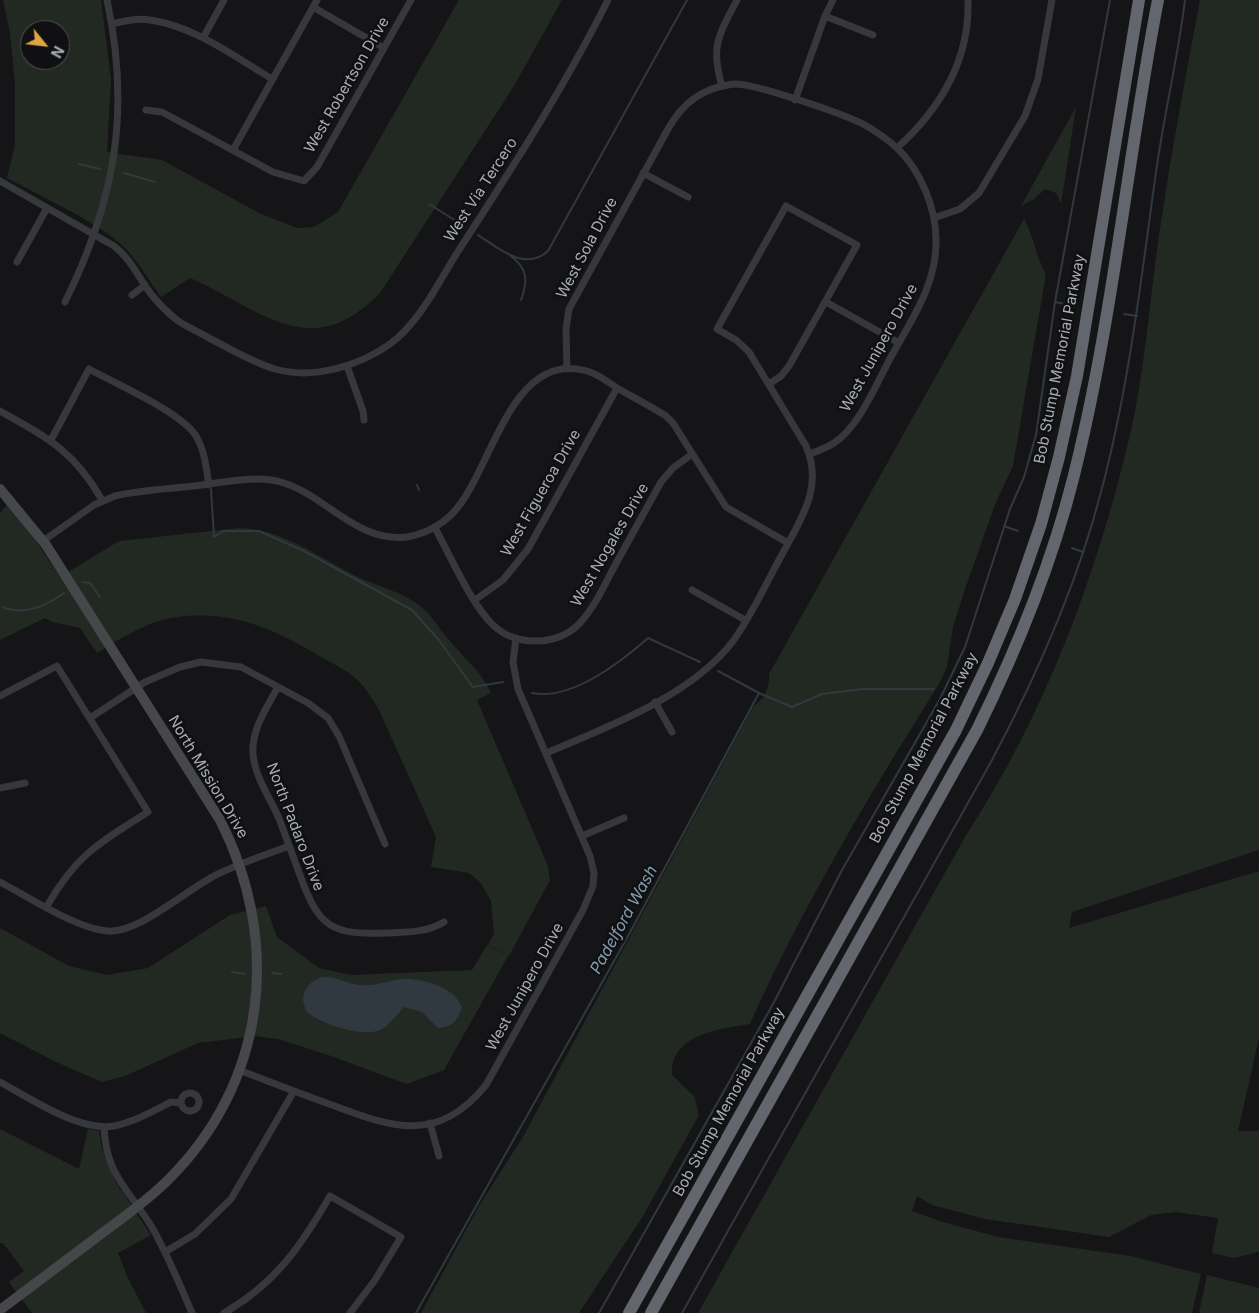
<!DOCTYPE html>
<html>
<head>
<meta charset="utf-8">
<style>
  body { margin:0 }
  #map { position:relative; width:1259px; height:1313px; overflow:hidden; background:#151517; font-family:Inter,sans-serif }
  canvas { display:block }
  .north { position:absolute; left:20px; top:20px; width:50px; height:50px; box-sizing:border-box; background:#101012; border:1px solid #4d4f54; border-radius:50%; rotate:119deg; font-size:14px; font-weight:700; line-height:20px; text-align:center; color:#a8adb6 }
  .north::after { content:''; display:block; margin:auto; width:18px; height:22px; background:#e1a443; clip-path:polygon(50% 0,100% 100%,50% 72%,0 100%) }
</style>
</head>
<body>
<div id="map">
<canvas width="1259" height="1313"></canvas>
<div class="north">N</div>
</div>
<script>
const ctx = document.querySelector('canvas').getContext('2d');
ctx.lineJoin = 'round';
function fill(path, color) { ctx.fillStyle = color; ctx.fill(path, 'evenodd'); }
function trace(path, color, width, dash) { ctx.strokeStyle = color; ctx.lineWidth = width; ctx.lineCap = dash ? 'butt' : 'round'; ctx.setLineDash(dash || []); ctx.stroke(path); }
function write(font, color, halo, rows, align = 'center') {
  ctx.font = font + ' Inter,sans-serif'; ctx.lineWidth = 5; ctx.setLineDash([]); ctx.textBaseline = 'middle'; ctx.strokeStyle = halo; ctx.fillStyle = color; for (const [text, x, y, turn = 0] of rows) {
    ctx.save(); ctx.translate(x, y); ctx.rotate((+turn || 0) * Math.PI / 180); ctx.textAlign = isNaN(turn) ? turn : align; if (halo) ctx.strokeText(text, 0, 0); ctx.fillText(text, 0, 0); ctx.restore();
  }
}
fill(new Path2D(`
  M3 0H101L111 79 107 152 162 160 261 214 297 228 314 227 338 212 459 0H562L514 86 380 293C310 365 261 309 190 278L161 297C149 281 138 261 124 247 98 222 40 196 7 178L15 144V84L10 33ZM30 30H60V60H30Z
  M1200 0H1259V850L1072 912 1069 928 1259 871V1038L1238 1131H1259V1252L1234 1258 1212 1253 1218 1218 1176 1212 1151 1215 1109 1237 985 1219 932 1205 917 1196 912 1211 943 1222 998 1237 1131 1256 1201 1274 1192 1313H698L965 837C1045 714 1096 578 1130 435 1146 365 1150 293 1161 222 1172 148 1186 74 1200 0Z
  M1076 107 1061 204 1056 193 1045 189 1034 199 1021 206Z
  M1024 219C1035 239 1035 255 1046 274L1013 466 996 502 966 586 953 627 947 667 939 684C870 794 803 905 750 1024 720 1029 670 1034 672 1075L694 1096 699 1115 643 1216 579 1313H421L479 1206 524 1135 753 707C764 699 770 688 769 674Z
  M7 505 29 531 60 577 119 541 239 528C282 529 317 556 354 575 378 587 405 592 425 610 434 619 441 631 449 640 464 658 482 672 491 693L477 700 548 866 550 880 509 956 488 945 494 933 491 901 481 883 469 873 431 867 436 837 379 710C372 699 365 686 354 677 344 669 332 663 321 657 275 629 232 610 177 617 147 621 122 638 97 653L80 628 52 622 45 618 0 640V513Z
  M266 906 277 937 319 968 351 975 472 970 487 945 508 956 444 1070 407 1084 328 1055 278 1039 256 1036 198 1043 125 1076 102 1082 56 1062 0 1033V928L69 966 107 975 148 968 230 915Z
  M0 1129 79 1169 88 1129 99 1131 102 1149 115 1181 151 1235 118 1253 127 1276 146 1313H32L9 1282 24 1271 3 1243H0Z
  M1207 1275 1259 1288V1313H1199Z`), '#222922');
fill(new Path2D(`
  M323 977C336 976 347 984 360 985 375 987 388 980 403 979 422 978 456 987 462 1008 457 1021 452 1027 438 1028L422 1012 404 1007C397 1014 391 1024 382 1029 365 1039 321 1024 307 1012 298 996 306 982 323 977Z`), '#30393f');
trace(new Path2D(`
  M79 164 100 169
  M124 173 155 182
  M429 204 464 226
  M478 235C498 248 525 272 548 251L687 0
  M511 256C528 269 528 281 521 300
  M1055 302 1070 305
  M1124 314 1137 316
  M417 485 419 490
  M211 489 214 537
  M1004 526 1018 531
  M214 537 223 531H259L304 551 412 610 438 639 473 687 503 682
  M1072 548 1083 552
  M82 582 90 583 100 597
  M3 607C24 616 46 606 64 593
  M718 671 759 693 792 707 822 694 862 689H934
  M532 693C571 701 621 662 648 638L700 662
  M232 972 245 974
  M272 973 281 974
  M416 1313 627 938 759 693
  M599 1313 773 1004 842 870 940 699 965 647 1010 509 1024 477 1036 435 1055 302 1110 0
  M682 1313 992 760C1037 675 1077 585 1101 492 1129 387 1141 280 1156 172 1164 114 1178 58 1185 0`), '#30393f', 2);
trace(new Path2D(`
  M313 7 384 48
  M825 16 873 35
  M112 24C125 21 137 18 150 20 194 26 235 57 272 79
  M203 38 224 0
  M722 86C710 47 719 34 737 0
  M795 100 825 16 833 0
  M146 110 162 112 273 172 304 181 317 167 411 0
  M897 148C940 109 970 60 968 0
  M233 150 317 0
  M643 173 688 197
  M0 181 114 246C131 259 138 277 151 294 158 303 168 313 177 320 186 327 198 331 207 337 229 348 251 362 275 369 313 380 359 366 390 344 420 322 438 283 457 253 511 170 564 88 608 0
  M934 218 960 209 979 193 1025 116 1038 79 1052 0
  M17 262 47 208
  M132 295 145 285
  M65 302C115 201 131 111 107 0
  M826 302 899 343
  M347 366 363 411 364 420
  M567 369 566 329 569 309 668 129C683 102 703 88 733 84 752 82 843 114 863 124 874 130 888 140 897 148 921 171 936 208 936 240 937 284 912 319 892 355 877 382 860 426 834 443 826 448 818 451 810 454
  M0 411C48 438 74 451 102 500
  M51 440 89 369C116 384 181 412 196 436 205 451 206 468 209 485
  M435 528C450 555 471 604 493 625 516 647 557 646 579 624 594 608 603 588 613 569 629 540 645 511 661 482L673 468 692 454
  M43 541 94 505 115 496C141 490 168 489 194 486 222 483 257 474 284 483 327 497 358 543 407 537 424 534 440 526 453 513 492 472 510 349 587 371 598 374 608 382 617 388 633 397 650 406 666 416L673 423 726 507 788 543
  M692 590 745 620
  M475 600 503 580 528 549 617 388
  M278 687C267 707 251 730 253 754 255 778 271 799 280 821 287 840 294 859 301 878 319 927 332 935 385 933 406 932 426 933 444 922
  M0 696 57 666 148 812C99 843 77 854 47 906
  M655 702 672 732
  M90 718 145 682 180 667 201 662 241 667 308 703 328 718 339 736 385 844
  M546 753C606 728 693 695 733 641 753 614 768 579 785 549 803 516 823 485 806 446L749 352 736 340 717 329 786 206 857 245 789 366 781 376 769 384
  M0 788 25 783
  M582 836 624 818
  M0 882C29 897 75 928 107 931 139 934 188 888 218 874 241 863 265 855 289 846
  M239 1070C270 1082 301 1094 332 1105 393 1128 438 1144 486 1085L583 910 593 886 594 873 590 856 518 689 513 662 516 638
  M0 1082C30 1098 79 1132 114 1126 134 1122 153 1111 171 1102L181 1103
  M181 1102a9 9 0 1 1 18 0a9 9 0 1 1-18 0Z
  M430 1123 439 1156
  M104 1127C106 1177 130 1190 153 1229 168 1256 180 1285 192 1313
  M165 1252 195 1234 231 1199 294 1091
  M224 1313C275 1284 301 1246 330 1196L401 1237 375 1280 350 1313`), '#37383c', 7);
trace(new Path2D(`
  M0 489 46 545 220 820C282 942 267 1082 168 1180 146 1202 121 1219 97 1237 65 1261 32 1286 0 1310`), '#45474b', 10);
trace(new Path2D(`
  M629 1313 956 730 988 663 1015 599 1041 524 1059 457 1077 376 1139 0
  M651 1313 977 730C1017 649 1051 566 1073 479 1113 321 1127 159 1158 0`), '#63666c', 12);
write('15px', '#a8adb6', '#101012', [
  ["West Robertson Drive",347,85,-60],
  ["West Via Tercero",481,190,-57],
  ["West Sola Drive",587,248,-62],
  ["West Junipero Drive",879,348,-61],
  ["Bob Stump Memorial Parkway",1060,359,-79],
  ["West Figueroa Drive",541,493,-60],
  ["West Nogales Drive",610,545,-60],
  ["Bob Stump Memorial Parkway",924,748,-62],
  ["North Mission Drive",208,777,59],
  ["North Padaro Drive",295,827,69],
  ["West Junipero Drive",525,987,-61],
  ["Bob Stump Memorial Parkway",729,1102,-61]
]);
write('italic 16px', '#839cae', '#101012', [
  ["Padelford Wash",624,920,-61]
]);
</script>
</body>
</html>
